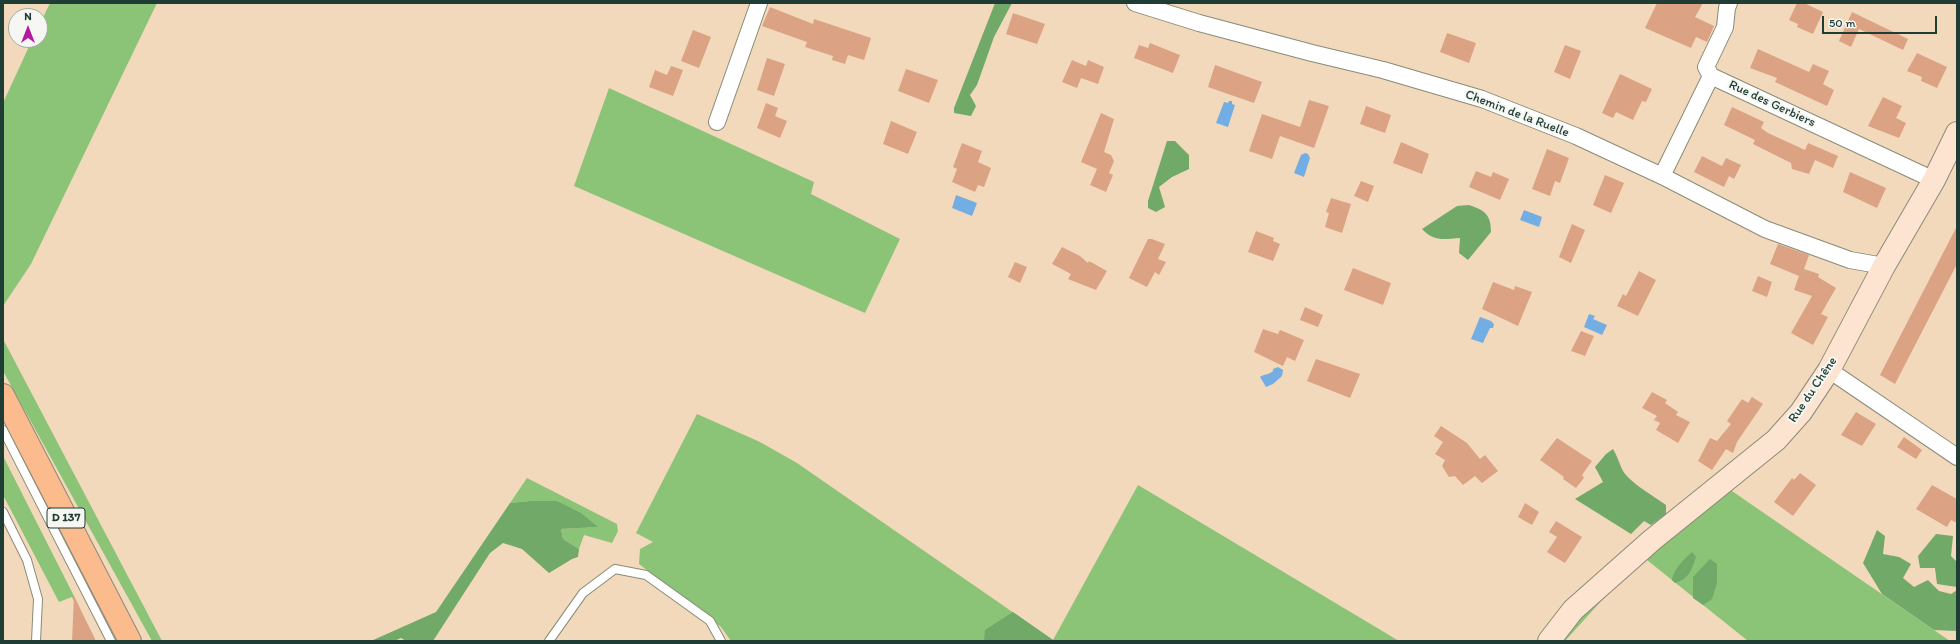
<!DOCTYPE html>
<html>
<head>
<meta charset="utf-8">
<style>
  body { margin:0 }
  #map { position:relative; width:1960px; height:644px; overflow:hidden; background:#f3d9bc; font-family:Itim,sans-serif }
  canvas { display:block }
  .frame { position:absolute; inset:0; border:4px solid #1f3d34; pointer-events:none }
  .north { position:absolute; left:8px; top:8px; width:40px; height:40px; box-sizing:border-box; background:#f6f6f2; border:1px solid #a0aca6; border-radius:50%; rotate:0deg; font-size:11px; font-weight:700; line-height:16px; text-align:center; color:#1f3d34 }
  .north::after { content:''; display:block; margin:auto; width:14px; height:18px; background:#b5179e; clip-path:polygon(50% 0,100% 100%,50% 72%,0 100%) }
  .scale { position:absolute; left:1822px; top:16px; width:115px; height:18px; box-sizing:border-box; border:2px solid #1f3d34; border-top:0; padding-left:5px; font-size:12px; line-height:14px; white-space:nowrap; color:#1f3d34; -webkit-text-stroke:3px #f6f6f2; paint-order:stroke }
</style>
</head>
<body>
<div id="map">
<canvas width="1960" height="644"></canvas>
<div class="frame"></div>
<div class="north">N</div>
<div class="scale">50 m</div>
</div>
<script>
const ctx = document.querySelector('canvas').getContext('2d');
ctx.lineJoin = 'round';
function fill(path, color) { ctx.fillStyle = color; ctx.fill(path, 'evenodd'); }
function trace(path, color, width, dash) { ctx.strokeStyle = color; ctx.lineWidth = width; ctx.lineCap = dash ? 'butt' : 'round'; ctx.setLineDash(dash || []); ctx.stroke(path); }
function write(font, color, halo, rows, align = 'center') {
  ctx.font = font + ' Itim,sans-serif'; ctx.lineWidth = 4; ctx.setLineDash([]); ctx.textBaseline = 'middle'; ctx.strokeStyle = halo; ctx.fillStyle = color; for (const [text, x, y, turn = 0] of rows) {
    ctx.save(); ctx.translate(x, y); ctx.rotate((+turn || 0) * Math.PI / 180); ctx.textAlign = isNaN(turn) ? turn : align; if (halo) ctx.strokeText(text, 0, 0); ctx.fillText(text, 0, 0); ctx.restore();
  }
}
fill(new Path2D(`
  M50 3H157L31 264 3 306V103L32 40H40V24Z
  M609 88 814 182 811 194 900 239 865 313 574 186Z
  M3 339 162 641H152L3 371Z
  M697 414 760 442 797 463 1053 640 1138 485 1399 641H731L721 627 639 564 640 549 653 542 636 533Z
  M3 456 74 596 79 607 77 608 72 597 59 602 3 495Z
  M527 478 617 524 618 531 612 543 584 535 579 549 563 539 561 529 597 527 557 501H530L510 503Z
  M1729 489 1950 641H1748L1642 556 1565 641H1556L1583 609 1642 556Z`), '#8bc377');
fill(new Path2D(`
  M995 3H1012L994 37 977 85 970 95 976 106 971 116 954 113V108Z
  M1167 141H1175L1189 155V169L1172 177 1159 187 1165 207 1156 212 1148 208V201Z
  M1469 205C1485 210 1491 215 1491 232L1468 260 1459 253 1460 238C1444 239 1434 242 1422 229L1457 206Z
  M1613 449C1617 456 1619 462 1622 469 1628 482 1654 496 1666 505V514L1651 525 1644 521 1631 534 1575 499 1603 482 1595 467 1606 454Z
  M530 501H557L581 513 598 527 561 529 563 539 579 549 578 557 572 559 549 573 522 549 503 543 490 553 433 641H406L401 638 394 641H371L436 612 510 503Z
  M1877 530 1885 536 1883 554 1899 557 1911 564 1903 578 1914 587 1928 580 1939 591 1951 594 1957 590V631L1934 630 1882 594 1863 563Z
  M1936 534 1953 536 1951 556 1957 562V587L1937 584 1935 568H1920L1918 556Z
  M1692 552 1696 557C1691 571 1690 578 1675 583L1672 580C1673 570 1684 559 1692 552Z
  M1710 559 1717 564V583L1712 599 1703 605 1693 598V577Z
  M1013 612 1053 640 1054 641H984L985 630Z`), '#70a968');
fill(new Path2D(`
  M1229 101H1232V104L1235 105 1228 127 1216 123 1224 102 1228 103Z
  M1305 153 1308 154 1310 158 1304 177 1294 173 1301 155Z
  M956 195 977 203 972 216 952 208Z
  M1524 210 1542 217 1539 227 1520 220Z
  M1589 314 1595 316 1593 319 1607 325 1602 335 1584 327Z
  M1480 317 1491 321 1494 324 1493 328H1490L1483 343 1471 339Z
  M1278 367 1283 370 1282 376 1273 384 1266 387 1260 377C1264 374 1269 375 1273 371V369Z`), '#72ade3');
fill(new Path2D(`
  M1657 3H1703L1695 17 1714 26 1707 42 1696 37 1691 48 1645 28Z
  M1797 3H1804L1823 12 1813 34 1797 27 1798 24 1789 20Z
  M770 7 813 24 814 19 871 38 864 60 848 55 845 64 832 60 833 56 805 47 807 42 762 26Z
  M1852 12 1908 39 1903 50 1859 29 1851 47 1839 41Z
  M1013 13 1045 24 1037 44 1006 34Z
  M693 30 711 37 699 68 681 61Z
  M1447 33 1476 43 1469 63 1440 52Z
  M1150 43 1180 55 1173 73 1134 58 1139 45 1148 48Z
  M1565 45 1581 51 1570 79 1554 72Z
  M1758 49 1809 72 1813 64 1829 71 1823 84 1834 90 1827 106 1775 82 1777 78 1750 68Z
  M1917 53 1947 67 1937 88 1921 81 1922 77 1907 71Z
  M767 58 785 64 774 96 757 90Z
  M1072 60 1086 66 1088 60 1104 67 1098 84 1081 78 1077 88 1062 82Z
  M1215 65 1262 82 1254 103 1208 87Z
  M671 66 683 70 673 96 649 87 655 70 667 75Z
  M906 69 938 80 929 103 898 91Z
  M1620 74 1652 89 1646 102 1642 101 1633 120 1616 112 1613 118 1602 113Z
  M1883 97 1902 106 1896 118 1906 123 1899 138 1868 126Z
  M1309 100 1329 106 1314 148 1280 136 1272 159 1249 151 1262 114 1300 127Z
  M766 103 778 108 775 116 787 121 780 138 757 128Z
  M1366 106 1391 115 1385 133 1360 124Z
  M1732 107 1764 122 1761 128 1768 133 1805 150 1808 143 1838 156 1833 168 1815 160 1809 174 1792 169 1791 163 1753 144 1755 140 1724 125Z
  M1101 113 1114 119 1104 152 1111 155 1114 161 1109 173 1113 175 1106 192 1090 185 1097 169 1081 162Z
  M891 121 917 132 908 154 883 144Z
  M1401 142 1429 154 1422 174 1393 163Z
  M962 143 982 151 978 162 991 168 984 187 978 185 975 192 952 182 957 169 953 167Z
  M1547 149 1569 158 1560 183 1555 181 1550 196 1532 189Z
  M1702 156 1722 166 1726 158 1741 165 1734 179 1729 176 1724 187 1694 172Z
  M1476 171 1491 177 1493 172 1509 179 1500 200 1469 187Z
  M1850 172 1886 188 1877 208 1843 192Z
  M1605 175 1624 183 1611 213 1593 205Z
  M1361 181 1374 186 1368 202 1354 196Z
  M1331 198 1351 204 1342 233 1325 227 1329 213 1326 212Z
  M1572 224 1585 230 1571 263 1559 257Z
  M1957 226V264L1895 384 1880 375Z
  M1256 231 1274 238 1273 241 1280 244 1273 261 1248 252Z
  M1148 239H1152L1165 244 1158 259 1166 262 1159 275 1155 272 1147 287 1129 278Z
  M1778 244 1809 255 1804 269 1819 274 1818 277 1836 288 1821 314 1828 317 1813 345 1791 333 1812 296 1794 290 1799 276 1770 264Z
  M1062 247 1080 256 1088 263 1089 261 1107 271 1096 290 1068 279 1071 274 1052 264Z
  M1015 262 1027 267 1020 283 1008 277Z
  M1353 268 1391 283 1383 305 1344 290Z
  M1639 271 1656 280 1638 316 1617 306 1623 294 1626 296Z
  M1758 276 1772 282 1767 297 1752 291Z
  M1493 282 1514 290 1515 286 1532 292 1518 326 1482 309Z
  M1305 307 1323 315 1318 327 1300 320Z
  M1263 329 1278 334 1280 330 1304 340 1295 361 1287 357 1283 366 1254 352Z
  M1581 331 1594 336 1585 356 1571 351Z
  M1316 359 1360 374 1350 398 1307 381Z
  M1652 392 1667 400 1665 403 1678 412 1676 415 1690 422 1678 443 1656 430 1660 423 1654 420 1657 416 1642 408Z
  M1752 397 1763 404 1737 442 1733 453 1726 449 1712 470 1698 461 1710 438 1717 441 1731 424 1727 421 1742 399 1748 403Z
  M1856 412 1876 424 1862 446 1841 435Z
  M1441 426 1467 443 1480 459 1485 455 1498 471 1482 483 1475 476 1463 485 1455 476 1449 477 1442 466 1445 460 1435 454 1443 442 1434 436Z
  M1904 437 1922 450 1916 459 1897 447Z
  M1557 438 1592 461 1582 475 1584 478 1576 488 1563 479 1564 477 1540 460Z
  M1800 473 1816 485 1793 516 1774 502 1792 478 1794 480Z
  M1932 485 1957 499V523L1951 520 1947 527 1916 509Z
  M1525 503 1539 512 1532 525 1518 517Z
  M1556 521 1582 537 1565 563 1547 552 1557 537 1549 532Z
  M74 596 96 641H72Z`), '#dba284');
const lane = new Path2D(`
  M3 430 111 641
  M3 512 27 560 38 599 36 641
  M549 641 583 593 615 569 646 575 710 621 721 641`);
const street = new Path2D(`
  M1135 3 1199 23 1312 53 1383 70 1482 99 1576 136 1662 176 1765 229 1850 260 1884 266
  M1711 76 1706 67 1725 27 1727 8 1729 3
  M717 122 759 3
  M1662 176 1711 76 1934 180
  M1829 370 1957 457`);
const secondary = new Path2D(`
  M1549 641 1573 610 1652 540 1776 440 1801 412 1829 370 1884 266 1934 180 1957 133`);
const primary = new Path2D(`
  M3 395 130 641`);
trace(lane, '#898b78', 10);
trace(street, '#898b78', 18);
trace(secondary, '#898b78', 24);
trace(primary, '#898b78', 24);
trace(lane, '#fff', 8);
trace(street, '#fff', 16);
trace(secondary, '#fde4d1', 22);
trace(primary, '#fbbb8c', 22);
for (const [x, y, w] of [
  [66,518,38]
]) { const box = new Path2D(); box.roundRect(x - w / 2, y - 10, w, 20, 3); ctx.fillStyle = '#f6f6f2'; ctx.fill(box); trace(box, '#1f3d34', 1); }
write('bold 12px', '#1f3d34', null, [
  ["D 137",66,518]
]);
write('13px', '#1f3d34', '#f6f6f2', [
  ["Rue des Gerbiers",1772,104,25],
  ["Chemin de la Ruelle",1517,114,21],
  ["Rue du Chêne",1813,390,-56]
]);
</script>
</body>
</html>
